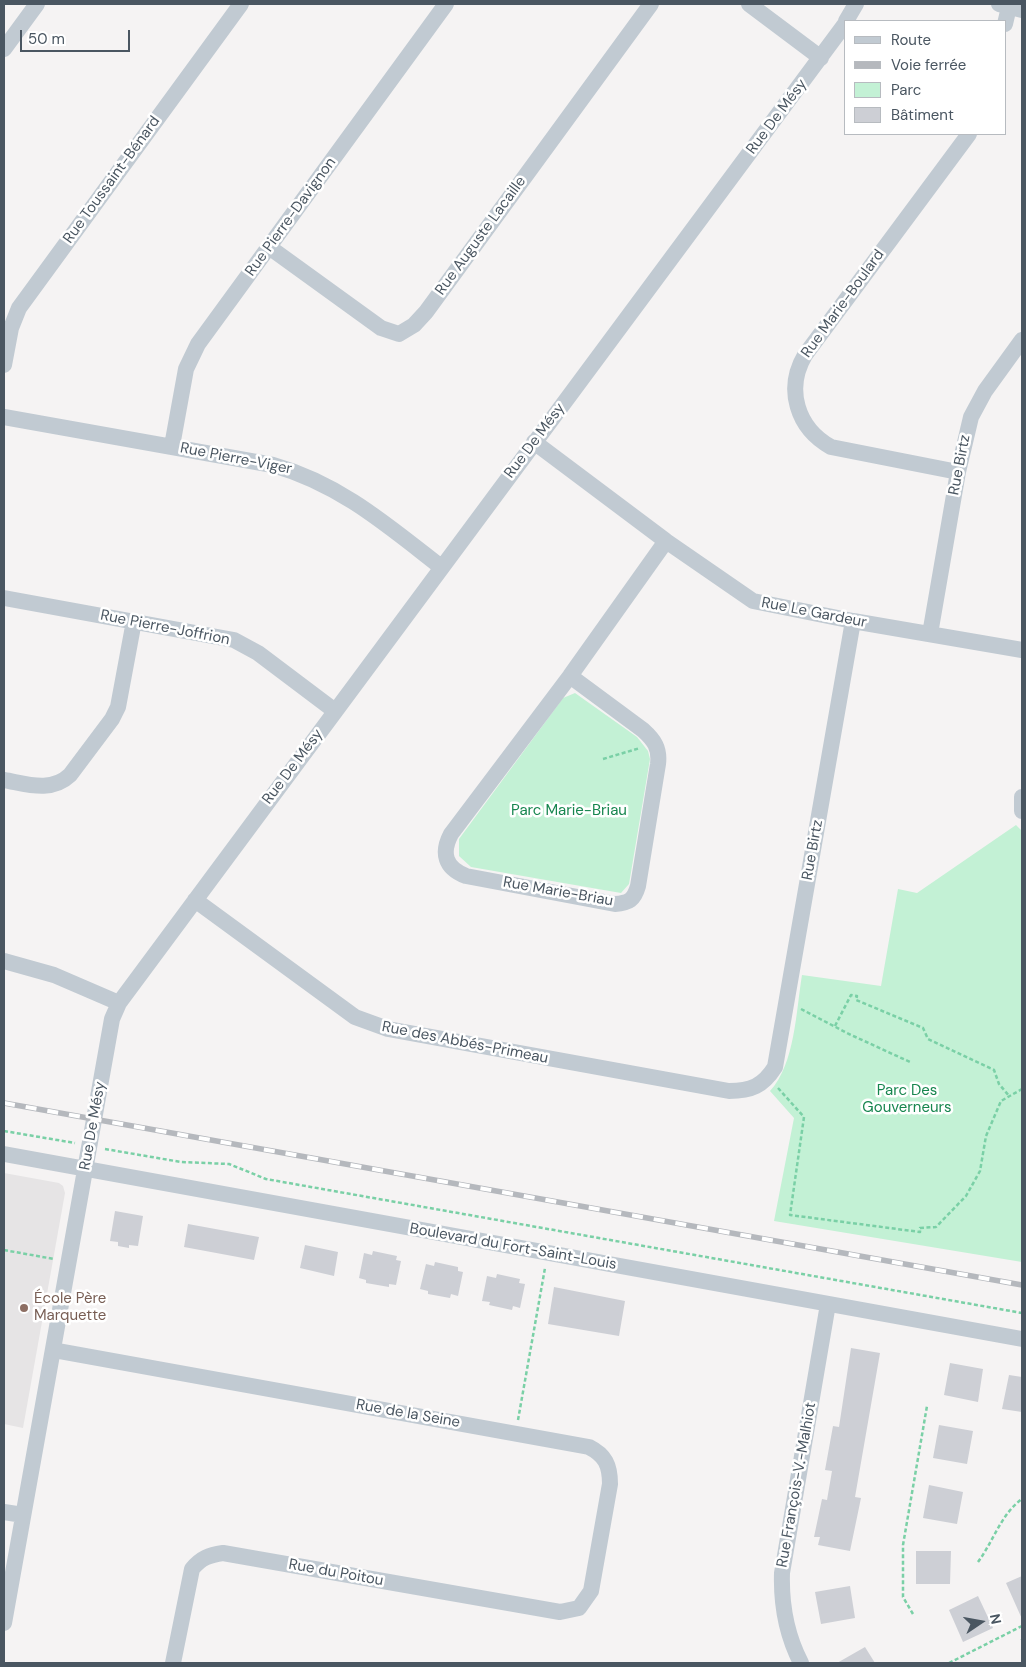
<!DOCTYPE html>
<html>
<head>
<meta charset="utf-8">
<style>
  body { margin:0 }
  #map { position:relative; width:1026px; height:1667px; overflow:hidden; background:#f5f3f3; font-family:"DM Sans",sans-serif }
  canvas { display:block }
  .frame { position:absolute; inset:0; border:5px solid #4a5661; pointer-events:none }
  .legend { position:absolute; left:844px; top:20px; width:162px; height:115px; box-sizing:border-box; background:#fff; border:1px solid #b7bbc0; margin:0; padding:6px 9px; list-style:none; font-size:15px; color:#4a5661 }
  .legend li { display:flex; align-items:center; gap:10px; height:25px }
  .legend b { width:25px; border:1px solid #b7bbc0 }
  .north { position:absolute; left:956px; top:1597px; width:50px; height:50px; -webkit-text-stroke:4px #fff; paint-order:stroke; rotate:78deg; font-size:14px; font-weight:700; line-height:20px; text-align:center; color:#4a5661 }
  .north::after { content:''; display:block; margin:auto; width:18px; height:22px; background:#4a5661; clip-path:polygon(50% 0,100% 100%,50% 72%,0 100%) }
  .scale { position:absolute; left:20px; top:30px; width:110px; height:22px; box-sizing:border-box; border:2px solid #4a5661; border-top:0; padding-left:6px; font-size:15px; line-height:18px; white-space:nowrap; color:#4a5661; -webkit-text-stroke:4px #fff; paint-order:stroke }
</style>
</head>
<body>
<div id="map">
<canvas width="1026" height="1667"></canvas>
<div class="frame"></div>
<ul class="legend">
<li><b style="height:6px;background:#c1cad2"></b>Route</li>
<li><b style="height:6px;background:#b5b8bd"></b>Voie ferrée</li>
<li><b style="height:14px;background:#c3f1d5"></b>Parc</li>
<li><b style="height:14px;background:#cdcfd5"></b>Bâtiment</li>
</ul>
<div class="north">N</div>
<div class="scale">50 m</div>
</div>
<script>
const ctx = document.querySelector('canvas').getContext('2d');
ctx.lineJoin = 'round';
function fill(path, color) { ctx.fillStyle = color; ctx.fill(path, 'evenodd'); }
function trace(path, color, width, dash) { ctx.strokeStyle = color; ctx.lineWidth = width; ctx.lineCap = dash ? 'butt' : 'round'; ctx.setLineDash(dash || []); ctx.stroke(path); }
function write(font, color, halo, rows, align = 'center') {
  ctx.font = font + ' "DM Sans",sans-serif'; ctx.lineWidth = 5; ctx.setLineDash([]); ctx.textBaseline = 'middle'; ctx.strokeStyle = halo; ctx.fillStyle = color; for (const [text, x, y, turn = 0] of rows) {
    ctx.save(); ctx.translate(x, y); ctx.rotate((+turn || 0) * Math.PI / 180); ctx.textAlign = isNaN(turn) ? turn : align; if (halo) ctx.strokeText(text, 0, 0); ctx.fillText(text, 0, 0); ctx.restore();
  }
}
fill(new Path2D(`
  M4 1173 59 1183 63 1186 65 1193 23 1428 4 1424Z`), '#e6e4e5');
fill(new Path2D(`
  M575 693 637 737 648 751 650 759 629 884 621 893 471 867 459 856V839L563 698Z
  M1016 825 1022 831V1262L774 1221 794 1118 770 1091C795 1064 796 1011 802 975L881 986 898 889 917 893Z`), '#c3f1d5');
fill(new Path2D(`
  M115 1211 143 1216 138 1246 129 1245V1248L118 1246V1242L110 1241Z
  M188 1224 259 1237 254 1260 184 1247Z
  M305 1245 338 1252 334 1276 300 1268Z
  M373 1251 397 1256 396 1260 401 1261 396 1285 389 1284V1287L366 1283V1280L359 1278 364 1253 372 1255Z
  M435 1262 458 1267V1271L463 1272 458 1296 451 1294 450 1298 428 1294V1291L420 1289 426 1264 434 1266Z
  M497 1274 520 1279 519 1283 525 1284 520 1308 513 1306 512 1310 489 1305 490 1302 482 1301 487 1276 496 1278Z
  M554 1287 625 1301 619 1336 548 1324Z
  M851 1348 880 1353 855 1497 861 1498 850 1551 818 1545 820 1537H814L822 1499 827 1500 832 1471 825 1470 833 1426 839 1427Z
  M950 1363 983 1369 978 1402 944 1395Z
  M1009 1375 1022 1377V1412L1002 1409Z
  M939 1425 973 1431 967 1464 933 1458Z
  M929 1485 963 1492 957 1524 923 1518Z
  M916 1551H951L950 1584H916Z
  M1022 1576V1619L1006 1583Z
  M850 1586 855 1618 821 1624 815 1592Z
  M978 1596 993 1628 963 1642 949 1610Z
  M865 1647 875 1663H837Z`), '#cdcfd5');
trace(new Path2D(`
  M603 759 640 748
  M801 1009 849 1034 910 1062
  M835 1026 851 995 857 996 856 1000 923 1028 928 1039 994 1070 999 1084 1010 1097
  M778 1088 804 1117 790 1215 920 1232V1228L936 1227 966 1196 980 1171 986 1136 1001 1101 1022 1089
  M4 1131 75 1143
  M105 1149 181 1162 229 1164 266 1179 1022 1313
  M4 1250 54 1259
  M518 1420 545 1268
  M978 1562C993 1542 1001 1514 1022 1499
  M913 1614 903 1597V1545L927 1406
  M1022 1639V1640
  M949 1663 1022 1626`), '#7ad0a6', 2.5, [4, 2.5]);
trace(new Path2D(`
  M749 4 821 58
  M999 4 1022 10
  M846 21 856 4
  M1005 24 1009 7
  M4 49 37 4
  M269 247 381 328 399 334 414 325 426 312 651 4
  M4 365 11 328 19 308 241 4
  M4 417 273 465C340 484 387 525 441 567
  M534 442 666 541 753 601 853 621 1022 650
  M172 446 186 369 198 344 446 4
  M958 472 831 447C797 428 785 389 805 355L969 134
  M4 598 234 640 258 653 335 711
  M930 634 958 472 971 417 985 391 1022 340
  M570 676 643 730C654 740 660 748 658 764L638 886C634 900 629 903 615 904L466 876C445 868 441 853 451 834L570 676 666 541
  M4 780C27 784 51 793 70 775L112 719 118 707 134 621
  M1022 797V811
  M195 900 355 1017 388 1029 729 1091C751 1091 763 1086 775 1067L853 621
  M4 961 54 975 119 1003
  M4 1154 1022 1339
  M53 1350 589 1447C605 1455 610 1465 610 1484L591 1591 579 1608 560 1612 223 1553C209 1555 201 1558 192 1569L173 1663
  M4 1512 23 1515
  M4 1623 112 1019 119 1003 845 24
  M801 1663C786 1634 781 1605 782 1573L828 1304`), '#c1cad2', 16);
const rail = new Path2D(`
  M4 1103 1022 1285`);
trace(rail, '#b5b8bd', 5.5);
trace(rail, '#fff', 4, [11]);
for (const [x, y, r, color] of [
  [24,1308,5,"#8d6e63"]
]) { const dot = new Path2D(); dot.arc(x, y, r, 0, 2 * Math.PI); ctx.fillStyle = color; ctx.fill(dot); trace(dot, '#fff', 2); }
write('15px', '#4a5661', '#fff', [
  ["Rue De Mésy",777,117,-53],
  ["Rue Toussaint-Bénard",112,180,-54],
  ["Rue Pierre-Davignon",291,217,-54],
  ["Rue Auguste Lacaille",481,236,-54],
  ["Rue Marie-Boulard",843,304,-54],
  ["Rue De Mésy",535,441,-53],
  ["Rue Pierre-Viger",236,459,11],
  ["Rue Birtz",960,465,-79],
  ["Rue Le Gardeur",814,613,11],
  ["Rue Pierre-Joffrion",165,628,11],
  ["Rue De Mésy",293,767,-53],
  ["Rue Birtz",813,850,-80],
  ["Rue Marie-Briau",558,892,10],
  ["Rue des Abbés-Primeau",465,1043,11],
  ["Rue De Mésy",93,1126,-80],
  ["Boulevard du Fort-Saint-Louis",513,1247,10],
  ["Rue de la Seine",408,1414,10],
  ["Rue François-V.-Malhiot",797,1485,-80],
  ["Rue du Poitou",336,1573,10]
]);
write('15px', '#17864f', '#fff', [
  ["Parc Marie-Briau",569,811],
  ["Parc Des",907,1091],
  ["Gouverneurs",907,1108]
]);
write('15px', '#785e54', '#fff', [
  ["École Père",34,1299],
  ["Marquette",34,1316]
], 'left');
</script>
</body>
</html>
